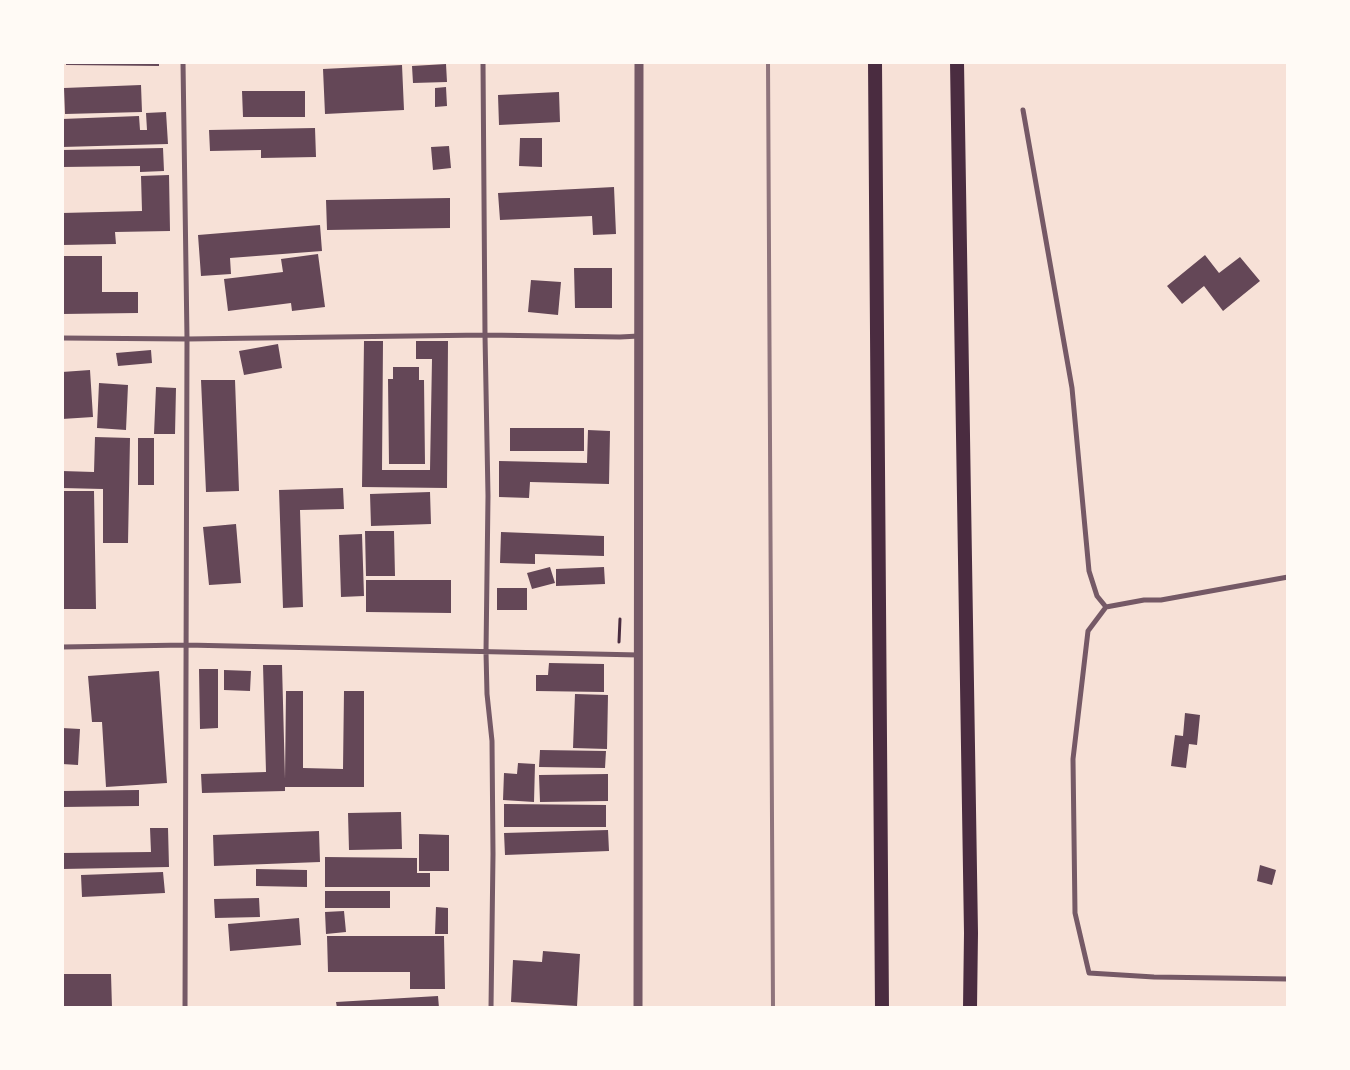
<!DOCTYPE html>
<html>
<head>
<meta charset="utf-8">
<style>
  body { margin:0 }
  #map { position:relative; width:1350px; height:1070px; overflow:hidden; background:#f7e1d7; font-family:"Titillium Web",sans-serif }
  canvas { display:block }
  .frame { position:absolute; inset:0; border:64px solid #fffaf5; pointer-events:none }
</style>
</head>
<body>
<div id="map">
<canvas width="1350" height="1070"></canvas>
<div class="frame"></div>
</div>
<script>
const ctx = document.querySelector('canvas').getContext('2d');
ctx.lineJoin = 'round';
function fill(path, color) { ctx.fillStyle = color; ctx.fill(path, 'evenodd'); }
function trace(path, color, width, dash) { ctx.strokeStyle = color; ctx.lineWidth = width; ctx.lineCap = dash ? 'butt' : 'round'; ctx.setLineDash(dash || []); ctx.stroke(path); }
fill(new Path2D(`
  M66 62H159V66L66 65Z
  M446 64 447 82 413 83 412 66Z
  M402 65 404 110 325 114 323 69Z
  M141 85 142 112 65 114 64 88Z
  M446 87 447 106 435 107V88Z
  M242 91H305V117H243Z
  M559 92 560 122 499 125 498 95Z
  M166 112 168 144 62 147V119L139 116 140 130H147L146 113Z
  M315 128 316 157 261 158V150L210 151 209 130Z
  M520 138H542V167L519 166Z
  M449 146 451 168 433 170 431 147Z
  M163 148 164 171 140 172V166L62 167V150Z
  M169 175 170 231 115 232 116 244 62 245V213L142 211 141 176Z
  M614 187 616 234 593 235 592 216 500 220 498 193Z
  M450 198V228L327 230 326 200Z
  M320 225 322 251 230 258 231 274 201 276 198 235Z
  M318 254 325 307 292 311 291 303 228 311 224 279 283 272 281 259Z
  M1205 255 1219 273 1240 257 1260 281 1223 311 1204 286 1182 304 1167 286Z
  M62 256H102V292H138V313L62 314Z
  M574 268H612V308H575Z
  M531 280 561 282 558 315 528 312Z
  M364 341H383L382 470H430L432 359H416V341H448L447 488 362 487Z
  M278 344 282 368 244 375 239 351Z
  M151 350 152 363 118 366 116 353Z
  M393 367H419V380H424L425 464H389L388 379H393Z
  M90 370 93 417 62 419V372Z
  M201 380H235L239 491 206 492Z
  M99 383 128 385 126 430 97 428Z
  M156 387 176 388 175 434H154Z
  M510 428H584V451H510Z
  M588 430 610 431 609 484 530 482 529 498 499 497V461L587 463Z
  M95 437 130 438 128 543H103V489L62 488V471L94 472Z
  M138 438H154V485H138Z
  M343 488 344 509 300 510 303 607 283 608 279 490Z
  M62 491H94L96 609H62Z
  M430 492 431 524 371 526 370 494Z
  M236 524 241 583 209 585 203 527Z
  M365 531H394L395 576H366Z
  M501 532 604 536V556L535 554V564L500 563Z
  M362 534 364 596 341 597 339 535Z
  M550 567 555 583 532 589 527 573Z
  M604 567 605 584 556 586V569Z
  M366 580H451V613L366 612Z
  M497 588H527V610H497Z
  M549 663 604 664V692L536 691V675H548Z
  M263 665H282L285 779 286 691H303V768L343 769 344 691H364V787H285V791L202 793 201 774 266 772Z
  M199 669H218V728L200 729Z
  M224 670 251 671 250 691 224 690Z
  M159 671 167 783 106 787 102 722H92L88 676Z
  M575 694 608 695 607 749 573 748Z
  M1185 713 1200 715 1197 745 1189 744 1186 768 1171 766 1175 735 1183 736Z
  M62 728 80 729 78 765 62 764Z
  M540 750 606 751 605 768 539 767Z
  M518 763 535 764 534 802 503 800 504 773 517 774Z
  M608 774V801L540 802 539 775Z
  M139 790V806L62 807V791Z
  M504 804 606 805V827H504Z
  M401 812 402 849 349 850 348 813Z
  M150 828H168L169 867 62 869V853L151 852Z
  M608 830 609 851 505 855 504 833Z
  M319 831 320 862 214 866 213 835Z
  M419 834 449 835V871H419Z
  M325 857 417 858V873H430V887H325Z
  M1260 865 1276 870 1272 885 1257 881Z
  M256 869 307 870V887L256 886Z
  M163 872 165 893 82 897 81 875Z
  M325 891H390V908H325Z
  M259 898 260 917 215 918 214 899Z
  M436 907 448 908V934H435Z
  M344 911 346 932 326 934 325 912Z
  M299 918 301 945 230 951 228 924Z
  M327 936H444L445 989H410V972H328Z
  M543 951 580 954 577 1006 511 1002 513 960 542 962Z
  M62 974H111L112 1008H62Z
  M438 996 439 1008H337L336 1002Z`), '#644757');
trace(new Path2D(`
  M619 642 620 619`), '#4a2c40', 3);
trace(new Path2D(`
  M183 62 187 339 185 1008
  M483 62 485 335 488 496 486 652 487 694 492 741 493 854 491 1008
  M1023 110 1072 388 1089 571 1097 596 1106 607 1144 600H1161L1288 577
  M62 338 187 339 485 335 620 337 639 336
  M1106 607 1088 631 1073 759 1075 913 1089 973 1154 977 1288 979
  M62 647 186 645 639 655`), '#755966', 5);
trace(new Path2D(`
  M638 1008 639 62`), '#755966', 9);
trace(new Path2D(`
  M875 62 882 1008
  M957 62 971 933 970 1008`), '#4a2c40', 14);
trace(new Path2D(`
  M768 62 773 1008`), '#8f747c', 4);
</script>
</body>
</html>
